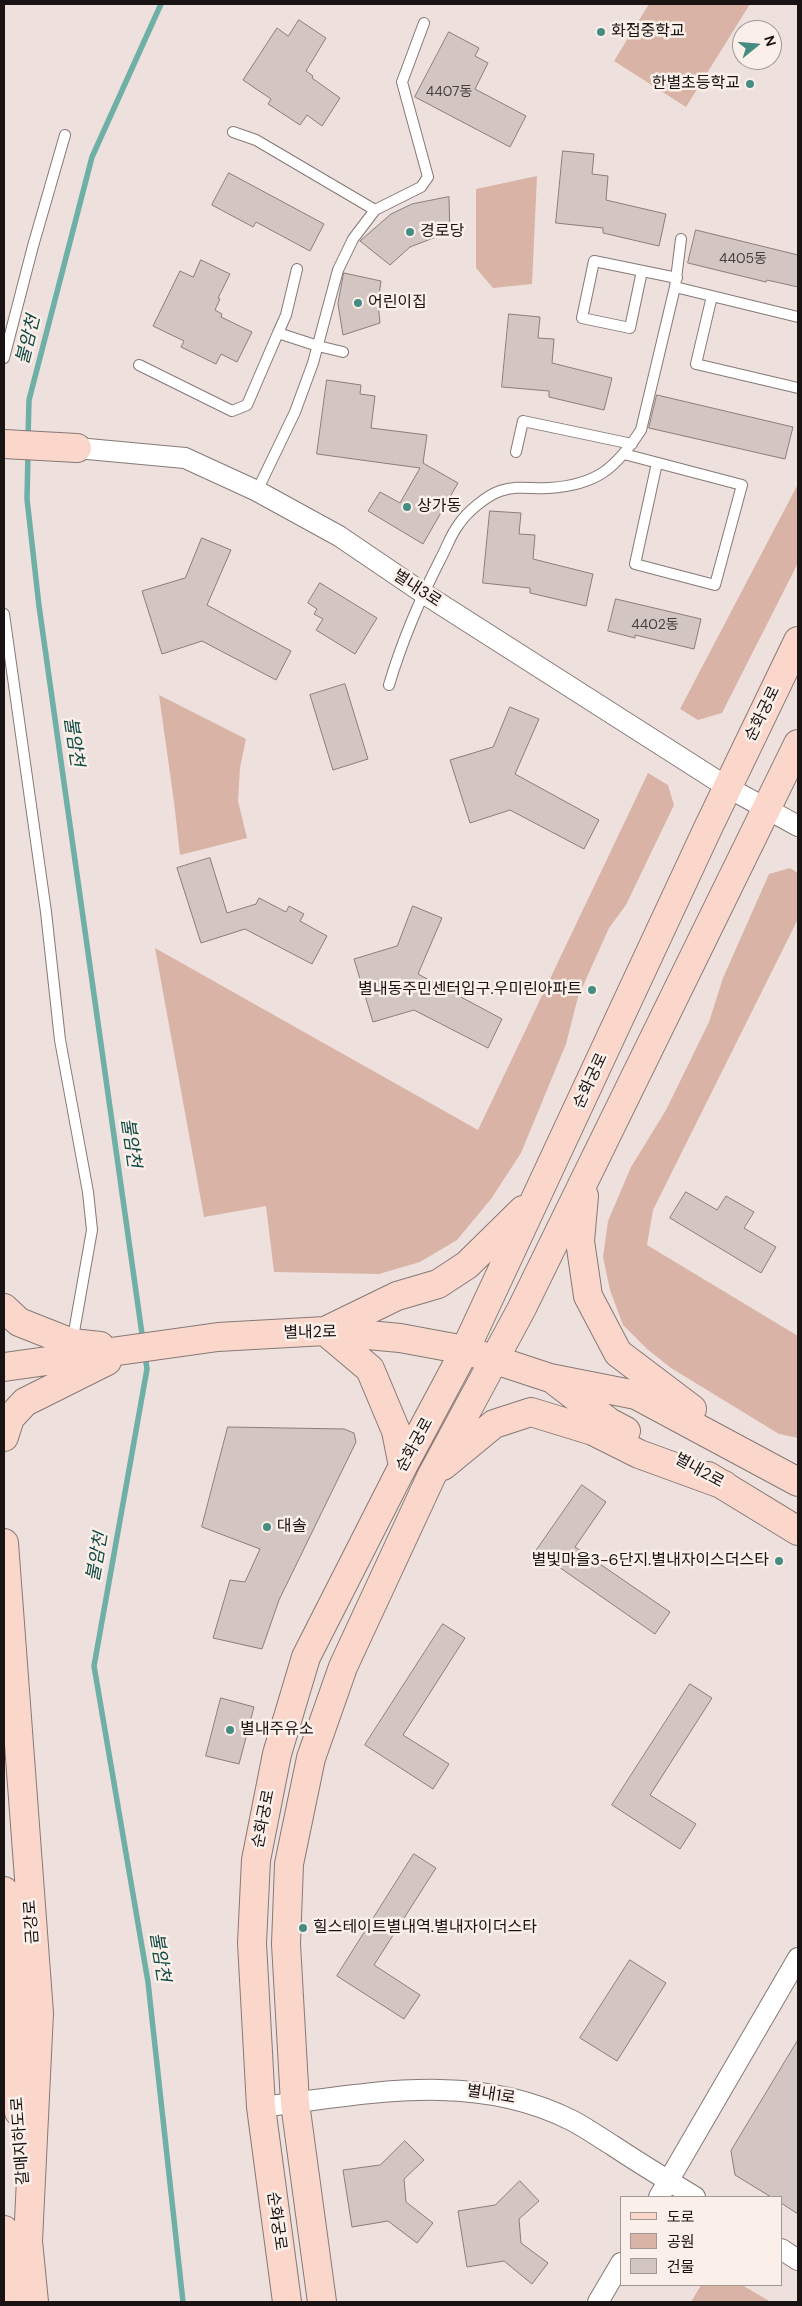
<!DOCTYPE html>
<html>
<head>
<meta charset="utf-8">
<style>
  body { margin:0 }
  #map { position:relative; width:802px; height:2306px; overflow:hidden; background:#eee1dd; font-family:"DM Sans","Noto Sans KR",sans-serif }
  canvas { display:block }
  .frame { position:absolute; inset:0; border:5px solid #191413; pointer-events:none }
  .legend { position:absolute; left:620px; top:2196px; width:162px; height:90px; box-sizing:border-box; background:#fbefea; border:1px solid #a19794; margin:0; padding:6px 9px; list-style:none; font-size:15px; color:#191413 }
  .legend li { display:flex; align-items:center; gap:10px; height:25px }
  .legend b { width:25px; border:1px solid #a19794 }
  .north { position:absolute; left:732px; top:20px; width:50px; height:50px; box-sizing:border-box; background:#fbefea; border:1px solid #a19794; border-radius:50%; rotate:73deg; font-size:14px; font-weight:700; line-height:20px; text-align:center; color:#191413 }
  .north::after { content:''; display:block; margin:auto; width:18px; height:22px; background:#468c83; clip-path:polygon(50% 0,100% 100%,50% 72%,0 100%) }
</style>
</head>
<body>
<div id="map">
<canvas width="802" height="2306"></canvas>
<div class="frame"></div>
<ul class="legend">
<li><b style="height:6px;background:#fbd7cb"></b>도로</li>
<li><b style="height:14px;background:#dab3a7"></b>공원</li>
<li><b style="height:14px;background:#d3c6c2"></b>건물</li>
</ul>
<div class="north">N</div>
</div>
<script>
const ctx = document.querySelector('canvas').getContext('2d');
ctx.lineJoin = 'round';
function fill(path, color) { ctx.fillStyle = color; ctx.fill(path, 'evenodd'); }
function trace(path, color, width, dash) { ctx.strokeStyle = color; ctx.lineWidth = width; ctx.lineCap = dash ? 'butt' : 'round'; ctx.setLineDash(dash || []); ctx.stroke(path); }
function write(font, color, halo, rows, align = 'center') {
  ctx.font = font + ' "DM Sans","Noto Sans KR",sans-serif'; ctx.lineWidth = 5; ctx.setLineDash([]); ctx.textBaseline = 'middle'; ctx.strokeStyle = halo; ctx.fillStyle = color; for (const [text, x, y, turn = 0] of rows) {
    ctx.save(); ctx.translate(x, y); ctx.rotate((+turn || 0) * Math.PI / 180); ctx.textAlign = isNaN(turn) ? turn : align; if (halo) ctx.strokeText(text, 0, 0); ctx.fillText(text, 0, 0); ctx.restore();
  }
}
fill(new Path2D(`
  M649 4H750L686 107 614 61Z
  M537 176 532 284 493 288 476 268V189Z
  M798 484V563L722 713 698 720 680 709Z
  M159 695 246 739 240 768 238 801 247 838 180 855 174 802Z
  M648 773 668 785 674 805 626 905 609 928 578 997 566 1044 521 1153 491 1199 457 1240 420 1262 379 1274 274 1272 266 1206 204 1217 155 948 478 1130Z
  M790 868 798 873V919L653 1210 647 1245 798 1336V1438L779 1434 671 1368 647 1349 623 1325 610 1290 603 1257 608 1221 631 1167 666 1110 709 1022 723 978 769 874Z
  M701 2285H742L771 2302H691Z`), '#dab3a7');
trace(new Path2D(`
  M28 439 29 400 92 157 161 4
  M28 453 27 499 39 606 143 1341
  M145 1355 147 1369 94 1666 148 1982 183 2302`), '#6eafa6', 5.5);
const building = new Path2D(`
  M299 20 326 38 306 71 313 76 312 78 340 98 322 126 307 115 300 125 268 104 271 99 243 80 277 28 288 36Z
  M449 32 479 48 475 56 488 63 475 89 526 116 510 147 415 97Z
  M563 151 594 154 592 174 608 176 606 200 666 214 659 246 603 233V228L556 223Z
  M229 173 324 224 310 251 256 222 253 227 212 205Z
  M449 197 450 236 436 237 410 247 390 265 360 241 391 214 412 204Z
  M696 230 798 255V287L767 280 766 282 688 263Z
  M201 260 230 274 218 298 220 299 215 310 222 314 221 317 252 332 237 362 221 354 216 364 181 347 184 341 153 326 180 271 193 277Z
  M344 273 381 281 378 303 380 323 343 335 338 304Z
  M509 314 540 317 538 338 554 339 552 363 612 378 604 410 549 397V391L502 387Z
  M327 380 361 385 360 394 375 396 371 428 427 435 423 463 458 483 423 544 368 511 380 492 400 503 420 468 317 454Z
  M657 395 793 427 785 459 649 428Z
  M490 511 521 513 519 534 535 535 533 559 593 574 586 606 530 593V588L483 583Z
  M202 538 231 550 207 605 291 651 276 680 202 641 162 654 142 591 185 578Z
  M320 583 377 618 355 654 316 630 323 619 314 614 317 609 308 603Z
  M616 599 701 619 694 649 635 635V638L608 631Z
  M345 684 368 759 333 770 310 695Z
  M510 707 539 719 515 774 599 820 584 849 510 810 470 823 450 760 493 747Z
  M210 858 227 913 256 904 259 898 286 912 289 906 304 914 300 921 327 936 312 964 245 929 201 943 177 868Z
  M413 906 442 918 418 974 502 1019 488 1048 414 1010 373 1022 354 959 397 946Z
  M686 1192 717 1210 726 1196 754 1212 744 1228 776 1247 761 1273 670 1218Z
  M228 1427 344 1429 354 1433 356 1442 279 1600 262 1649 213 1638 230 1580 245 1582 260 1549 202 1527Z
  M582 1485 606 1502 575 1547 670 1612 655 1634 536 1551Z
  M443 1624 465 1638 403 1735 449 1764 433 1789 365 1745Z
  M690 1684 712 1698 650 1795 696 1824 680 1849 612 1805Z
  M221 1698 254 1707 239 1764 206 1756Z
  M414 1854 436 1868 374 1965 420 1995 404 2019 337 1976Z
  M630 1960 666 1983 617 2061 580 2038Z
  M798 2040V2214L781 2203V2197H771L735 2175 731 2151Z
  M405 2141 424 2160 404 2179 406 2202 433 2223 417 2243 388 2221 352 2227 343 2170 380 2165Z
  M520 2181 539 2201 519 2219 521 2243 548 2263 532 2284 504 2261 467 2267 458 2211 495 2205Z`);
fill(building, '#d3c6c2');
trace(building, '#897d7a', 1);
const lane = new Path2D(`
  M233 132 256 140 375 210
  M642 271 630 328 582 318 594 261 677 278
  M675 287 798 317
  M712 296 696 364 798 388
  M278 333 286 315 297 269
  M4 358 33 246 65 135
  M139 365 232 411 247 405 278 333 318 346 343 352
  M516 452 523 421 632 444
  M624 454 742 485 715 585 635 564 657 463
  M257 491 295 412 313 363 338 270 353 239 375 210 421 187 428 177 402 82 424 23
  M4 614 46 912 60 1040 88 1192 92 1230 72 1343
  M389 685C402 641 420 599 441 558 447 547 451 534 459 524 467 512 486 496 500 491 517 485 532 489 549 488 597 485 616 468 641 430L675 287 681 239`);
const street = new Path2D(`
  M77 448 185 458 257 491 339 536 423 593 727 787 798 826
  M261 2107C367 2094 474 2070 573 2121 586 2128 599 2137 612 2145 639 2163 667 2180 695 2197
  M659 2197 798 1958
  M781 2249 798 2260
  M598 2302 621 2263`);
const secondary = new Path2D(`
  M4 444 77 448
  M584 1196 580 1241 588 1296 618 1353 692 1409
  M4 1308 19 1322 72 1343 100 1346
  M4 1367 218 1337 325 1331 400 1338 465 1350 550 1378 636 1395 798 1482
  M555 1381 609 1422 626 1431
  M4 1437 10 1418 25 1402 107 1361
  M403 1466 396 1431 370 1369 325 1331 397 1296 438 1284 467 1265 523 1210
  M443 1466 494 1424 531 1412 593 1431 639 1454 724 1485
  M708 1476 798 1531
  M4 1543 39 2013 28 2241 34 2302
  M4 1891 19 2112
  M4 2230 10 2302
  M287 2302 261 2107 252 1943 256 1860 277 1754 306 1657 403 1466 465 1350 708 828 798 641
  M322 2302 295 2103 286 1944 289 1864 311 1758 343 1667 431 1477 522 1308 798 744`);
trace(lane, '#857976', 12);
trace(street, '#857976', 22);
trace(secondary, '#857976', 30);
trace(lane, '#fff', 10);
trace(street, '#fff', 20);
trace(secondary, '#fbd7cb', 28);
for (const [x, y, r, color] of [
  [601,32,5,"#468c83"],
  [750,84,5,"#468c83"],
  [410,232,5,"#468c83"],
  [358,303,5,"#468c83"],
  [407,507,5,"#468c83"],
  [592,990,5,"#468c83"],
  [267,1527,5,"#468c83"],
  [779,1561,5,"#468c83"],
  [230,1730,5,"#468c83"],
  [303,1928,5,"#468c83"]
]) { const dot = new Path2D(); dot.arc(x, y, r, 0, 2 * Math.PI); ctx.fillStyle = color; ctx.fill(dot); trace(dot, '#fbefea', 2); }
write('14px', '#48403f', null, [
  ["4407동",449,92],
  ["4405동",743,259],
  ["4402동",655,625]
]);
write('16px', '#191413', '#fbefea', [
  ["화접중학교",611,32],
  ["한별초등학교",740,84,"right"],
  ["경로당",420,232],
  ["어린이집",368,303],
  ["상가동",417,507],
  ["별내동주민센터입구.우미린아파트",582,990,"right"],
  ["대솔",277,1527],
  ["별빛마을3-6단지.별내자이스더스타",769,1561,"right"],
  ["별내주유소",240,1730],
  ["힐스테이트별내역.별내자이더스타",313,1928]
], 'left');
write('16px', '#191413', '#fbefea', [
  ["별내3로",417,589,33],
  ["순화궁로",763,714,-64],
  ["순화궁로",591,1081,-65],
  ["별내2로",310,1333,-1],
  ["순화궁로",415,1445,-61],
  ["별내2로",699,1471,29],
  ["순화궁로",264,1819,-79],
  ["금강로",32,1922,-94],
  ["별내1로",491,2095,9],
  ["갈매지하도로",21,2141,-94],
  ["순화궁로",276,2221,82]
]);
write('italic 18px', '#0f4a44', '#fbefea', [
  ["불암천",29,340,-76],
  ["불암천",73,742,82],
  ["불암천",130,1143,82],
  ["불암천",98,1557,-80],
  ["불암천",159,1957,81]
]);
</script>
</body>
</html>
